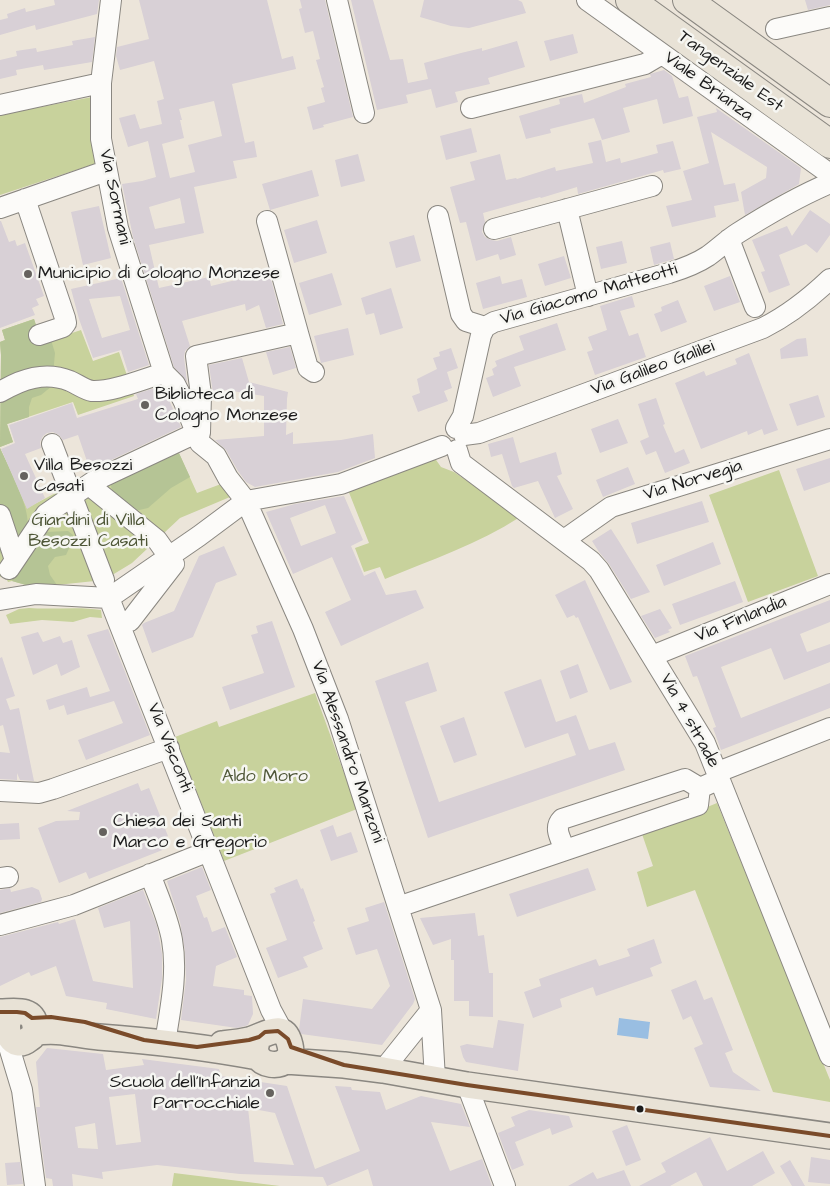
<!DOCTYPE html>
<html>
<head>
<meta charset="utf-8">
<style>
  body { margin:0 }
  canvas { display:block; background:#ece5da }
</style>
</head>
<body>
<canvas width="830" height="1186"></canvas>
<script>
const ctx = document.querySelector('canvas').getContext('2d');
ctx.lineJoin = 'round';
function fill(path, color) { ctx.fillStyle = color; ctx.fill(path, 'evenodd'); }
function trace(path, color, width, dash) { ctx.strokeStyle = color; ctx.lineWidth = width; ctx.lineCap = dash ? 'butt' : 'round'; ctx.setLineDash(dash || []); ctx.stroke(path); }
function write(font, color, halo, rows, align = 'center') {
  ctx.font = font + ' "Architects Daughter",sans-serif'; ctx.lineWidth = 5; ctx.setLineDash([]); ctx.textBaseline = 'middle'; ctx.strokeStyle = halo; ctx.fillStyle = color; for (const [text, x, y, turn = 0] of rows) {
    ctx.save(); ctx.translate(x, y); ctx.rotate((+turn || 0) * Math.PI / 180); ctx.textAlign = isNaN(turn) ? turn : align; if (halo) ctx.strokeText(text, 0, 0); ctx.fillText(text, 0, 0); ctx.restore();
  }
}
fill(new Path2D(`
  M92 97 97 163 0 195V115Z
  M34 319 42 343 81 330 93 361 119 352 134 396 78 415 73 402 7 424 13 442 0 447 1 355 0 342 5 340 2 330Z
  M172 438 197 493 221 484 230 497 180 518 132 563 104 580 57 585H26L12 581 8 582 5 576 0 577V448L27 508 92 474Z
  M434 457 441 467 454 472 520 517C478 544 431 560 385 579L380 567 364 572 355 548 369 543 348 490Z
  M779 470 818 576 748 602 709 495Z
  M29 608C53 610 78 606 101 610L102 618 90 617 73 622 42 620 10 624 6 615 19 609Z
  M315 693 357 809 224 861 175 737 217 721 219 727Z
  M717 803 830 1080V1102L773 1092 695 890 647 907 637 872 653 866 642 834Z
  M174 1173 280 1186H172Z`), '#c8d29c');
fill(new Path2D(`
  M34 319 42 343 51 340 55 353 52 386 41 395 32 398 29 407V417L7 424 13 442 0 447 1 355 0 342 5 340 2 330Z
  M0 448C7 463 32 512 27 526 22 537 9 546 0 554Z
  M179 453 190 477 171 488 148 508 135 511C125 504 110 496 111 483Z
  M68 531 73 535V540L66 555 55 557 48 566 50 575 57 585H26L12 581 20 565 46 532Z`), '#b5c495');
fill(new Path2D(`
  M619 1018 650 1022 648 1039 617 1035Z`), '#99bee2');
fill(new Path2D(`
  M54 0H99L97 14 36 30 35 25 0 35V20L8 18 7 14 25 8 26 12 55 5Z
  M139 0H267L282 59 293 56 296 69 232 84 245 143 254 141 257 157 233 161 237 178 194 187 204 233 149 245 159 288 209 277 211 286 269 272 283 324 266 328 259 305 246 311 245 304 182 321 190 346 185 351 184 357 187 382 174 367 133 237 122 184 142 181 156 177 148 141 128 147 119 118 135 114 140 129 162 124 157 101 164 99 154 61 120 70 116 56 117 47 149 39ZM214 101 222 136 188 145 195 172 170 178 162 144 184 138 180 120H182L179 109ZM180 198 185 223 155 229 149 207Z
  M300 0H325L353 117 323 125 324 127 313 130 307 107 325 102 321 88 324 87 316 60 320 59 313 31 305 33 299 9 302 8Z
  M351 0H373L390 60 403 59 408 83 428 79 424 63 461 53 482 48V51L517 41 525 67 488 78 490 84 455 92 458 102 436 108 431 89 406 95 408 103 377 110Z
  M424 0H518L522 2 526 13 469 28 451 26 420 17Z
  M805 0H830V5L808 10Z
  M573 34 578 53 550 61 544 41Z
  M95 37 92 62 44 70 43 65 16 70 17 75 0 79V60L17 56 16 51 36 48 37 52 73 45 72 41Z
  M664 70 672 76 679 98 688 96 693 116 663 124 657 99 623 108 630 132 602 140 594 118 550 129 551 133 526 139 519 116 560 104 559 99 582 94 584 103 626 87 625 84 651 77 650 74Z
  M716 108 801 168 799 184 745 215 741 192 766 178 767 167 711 132 724 185 735 183 739 201 714 206 716 217 672 227 666 206 692 200 683 171 709 163 697 117 717 112Z
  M471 128 477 152 446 160 440 136Z
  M601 140 606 162 620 158 621 163 658 153 656 145 673 141 681 169 664 173 663 170 578 194 577 187 541 198 540 197 483 213 485 222 482 232 485 237 491 240 497 241 511 237 516 255 500 260 498 254 476 261 466 222 460 223 450 187 475 180 470 162 500 154 506 180 516 178 517 179 555 167 556 171 593 163 588 143Z
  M358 154 365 181 341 187 335 160Z
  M312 170 319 196 270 210 262 184Z
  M99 206 111 258 83 265 71 212Z
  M810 210 830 224V235L817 253 806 244 779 255 790 285 769 293 761 272 765 271 752 240 787 226 792 236Z
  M317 220 327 253 294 263 284 230Z
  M0 221H1L9 242 15 240 17 246 25 243 44 296 36 299 39 305 32 308 35 315 0 328Z
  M414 235 421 261 396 268 389 242Z
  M622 241 627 263 601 269 596 247Z
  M670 242 674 259 654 265 650 247Z
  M564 256 571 278 545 286 538 264Z
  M332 273 342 305 309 315 299 283Z
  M500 276 502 284 522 279 527 297 483 309 476 283Z
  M730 276 740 302 714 311 704 286Z
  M121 278 149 365 128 372 121 350 93 358 79 319 71 289ZM120 296 130 330 102 338 89 299Z
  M391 288 403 328 380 335 374 313 366 315 361 298Z
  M632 296 635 307 620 311 629 336 638 333 646 357 595 375 587 352 593 350 588 337 607 330 600 306Z
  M678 300 687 322 661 332 654 314 662 311 661 307Z
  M557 323 566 350 514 367 521 386 493 397 486 378 494 375 492 369 497 366 495 361 524 350 519 336Z
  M348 328 354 355 321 363 314 336Z
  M806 338 808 356 781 359 780 349 797 339Z
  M290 347 296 368 273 375 266 352Z
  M451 348 458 368 447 372 452 388 444 391 448 401 418 412 412 396 420 393 417 379 437 369 433 358 440 356 439 352Z
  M749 353 778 430 764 435 762 429 748 435 747 431 701 449 675 383 704 371 706 376 737 364 735 359Z
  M242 358 249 382 288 392 287 399 286 435 293 432V444L341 440 373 434 375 458 338 472 255 487 246 482 238 471 226 450 215 440 264 436V396L226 390 213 394 209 365Z
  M161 386 165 391 181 427 90 470 78 435 63 440 59 435 53 432 47 433 43 436 40 442 41 448 25 454 45 498 27 509 1 449 15 443 9 425 72 403 77 418 138 399 136 394Z
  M818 395 825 417 797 426 789 404Z
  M656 398 665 424 663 425 675 453 684 449 690 463 665 473 656 451 646 455 640 441 649 437 638 404Z
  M618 419 628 443 600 453 591 429Z
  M513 437 520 463 556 452 562 474 557 476 573 509 555 518 538 481 514 488 512 486 502 454 491 457 488 444Z
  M830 458V482L804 491 796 469Z
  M628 467 635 484 603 497 596 480Z
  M344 496 363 540 351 546 364 576 375 571 386 595 416 590 424 608 341 646 325 612 351 600 332 557 293 574 266 512 295 504ZM325 505 336 533 301 546 290 518Z
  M702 501 709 522 637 544 631 523Z
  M611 529 620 543 650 592 631 599 609 564 599 552 592 541Z
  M713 542 721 564 664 586 656 565Z
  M224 546 237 575 216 583 193 637 152 653 142 625 144 623 174 611 199 556Z
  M585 580 632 682 610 690 578 617 576 618 574 615 567 618 555 595Z
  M735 581 743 602 680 625 672 604Z
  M830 600V622L800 634 807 652 830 644V662L784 680 771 648 721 667 741 718 830 683V708L721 750 713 728 716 727 697 676 693 677 685 656Z
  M660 609 672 628 668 630 670 632 655 638 641 616Z
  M272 621 295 687 230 710 222 687 264 673 251 635 258 633 256 626Z
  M108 629 150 735 86 760 78 740 123 723 114 701 67 715 64 705 49 710 46 700 87 687 90 697 110 691 87 635Z
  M38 632 43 642 60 636 63 643 72 640 80 667 61 676 57 664 33 675 21 637Z
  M2 657 15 696 6 699 10 710 19 708 34 781 20 780 17 773V780L0 779V752L10 753 3 725 0 726V658Z
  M428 662 437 691 405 702 439 802 576 755 568 733 525 748 504 692 541 679 556 722 576 715 589 750 615 742 625 770 428 838 375 681Z
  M578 664 588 692 570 699 560 671Z
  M464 717 477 755 454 763 440 726Z
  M138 783 141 791 149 788 168 836 161 839 165 849 89 879 86 872 59 883 38 828 56 821 79 820 80 812 67 811Z
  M19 823 20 839 0 840V824Z
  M333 825 337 837 351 832 358 852 331 861 320 830Z
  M202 867 211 890 196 896 204 918 207 917 212 932 225 927 237 957 216 966 213 986 244 990V995L252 996 253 1014 248 1025 245 1026 237 1028 181 1020 186 980 185 951 180 922 167 881Z
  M588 868 596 890 517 917 509 894Z
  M297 879 301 889 303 888 315 921 313 922 323 949 303 957 308 967 278 978 266 948 287 940 270 894 276 892 274 888Z
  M32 887 39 890 42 899 41 902 0 913V890L10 888 11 892Z
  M143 890 157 926 162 954V978L156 1019 106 1009 107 1003 66 996 56 966 31 976 29 972 0 986V937L58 922 59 924 75 919 93 981 133 988 130 921 104 928 98 908Z
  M384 902 415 999 413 1004 382 1045 301 1034 299 1030 303 999 372 1009 390 986 377 949 356 955 347 928 369 921 365 908Z
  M475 913 478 936 484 935 489 973H493V1017L469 1016V1001H454V960H451V939L433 945 420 918Z
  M654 939 662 963 650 968 653 976 596 996 593 987 560 999 562 1007 533 1018 524 992 541 986 539 979 596 959 599 966 630 956 627 949Z
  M696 980 704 1000 712 997 733 1050 725 1053 733 1072 761 1091 710 1087 694 1048 703 1044 691 1016 683 1020 671 990Z
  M498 1020 524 1024 518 1071 466 1062 463 1057 460 1046 467 1044 493 1048Z
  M47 1048 103 1054 106 1070 144 1065 142 1059 219 1069 221 1076 287 1086 315 1169 360 1151 335 1086 351 1087 352 1090 380 1092 386 1110 421 1096 461 1104 470 1127 431 1122 450 1171 482 1159 492 1186H373L368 1169 327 1186 323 1177 240 1174 157 1165 102 1172 103 1179 72 1174 73 1186H53L52 1179 46 1178 36 1107H40L36 1062ZM135 1094 141 1142 116 1145 109 1097ZM248 1108 275 1113 294 1165 254 1162ZM95 1123 98 1149 78 1148 75 1127Z
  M529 1110 569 1116 573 1127 552 1135 550 1128 515 1142 524 1165 512 1170 498 1133 515 1126 511 1117Z
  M627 1125 641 1160 626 1166 612 1131Z
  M710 1137 727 1171 763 1151 775 1173 752 1186H703L696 1172 670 1186H639L666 1172 661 1163Z
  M811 1157 830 1160V1184L808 1182Z
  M790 1160 797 1172 805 1186H792L780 1166Z
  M20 1162 23 1184 7 1185 5 1163Z
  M624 1170 631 1186H568L593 1172 597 1179Z`), '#d8d0d6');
const minor = new Path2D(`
  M111 0 101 83V139L118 228 164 373 175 384 184 402 200 443 216 456 228 478 246 501 303 629 338 719 431 1010 435 1079
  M337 0 364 113
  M587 0 830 174
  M776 29 830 17
  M0 105 101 83
  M471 108 645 64 662 54
  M25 199 65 318 66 323 63 327 39 335
  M0 208 106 171
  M567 209 588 296
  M438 216 461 314 466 321 485 327
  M267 221 298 333
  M494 229 652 186
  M729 239 755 307
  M0 392C22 379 45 371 70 381 77 384 85 390 92 391 113 392 143 379 164 373
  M456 428 463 416 481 335 485 327 494 322 669 273C682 269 696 264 708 256 718 249 727 240 738 233 768 214 797 197 830 183
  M200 433 201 395 196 356 298 333 308 368 314 372
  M464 435 479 433 763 328C789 315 809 299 830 279
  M52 444 104 580
  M457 450 461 463 591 561 599 570 705 743 830 1056
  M89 485 157 540 174 564 130 621
  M0 515 15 560
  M564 540 611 507 830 439
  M9 569 46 514 94 481 196 433
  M109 598 271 1010 284 1034
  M109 598 199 536 246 501 341 484 442 446
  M0 600 36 594 109 598
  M652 656 830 584
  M718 772 830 728
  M0 791 39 793 53 789 169 748
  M565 850C561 839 553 828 562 819L685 779 700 788 711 783
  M150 874C158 896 168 917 172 940 178 974 170 1010 165 1043
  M0 878 8 877
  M398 907 698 805 700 788
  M0 925 74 905 209 851
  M6 1037 22 1090 35 1186
  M383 1070 431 1010
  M467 1085 505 1186`);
const major = new Path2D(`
  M0 1012C13 1012 33 1007 35 1026 36 1032 34 1036 29 1039 12 1053 0 1027 13 1012
  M34 1033C56 1028 77 1035 99 1037 152 1041 205 1047 258 1057
  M222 1044C231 1043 241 1042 249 1040 263 1037 284 1018 290 1045 297 1074 242 1070 259 1037
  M285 1061 344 1065 383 1070 467 1085 830 1136`);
const highway = new Path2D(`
  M630 0 830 144
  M687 0 830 103`);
trace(minor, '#8a8781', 22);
trace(major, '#8a8781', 28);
trace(highway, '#8a8781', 30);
trace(minor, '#fcfbf9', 20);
trace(major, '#e8e2d6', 25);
trace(highway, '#e8e2d6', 28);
trace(new Path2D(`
  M0 1012H17L25 1013 32 1018 51 1017 85 1022 144 1040 197 1047 249 1040 259 1037 265 1032 278 1031 288 1039 291 1047 344 1065 467 1085 830 1136`), '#7a4b2a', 4);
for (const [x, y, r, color] of [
  [28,274,5,"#65625e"],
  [145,405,5,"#65625e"],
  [24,476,5,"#65625e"],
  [103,832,5,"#65625e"],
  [270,1093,5,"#65625e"],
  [640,1109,4.5,"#1c1c1c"]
]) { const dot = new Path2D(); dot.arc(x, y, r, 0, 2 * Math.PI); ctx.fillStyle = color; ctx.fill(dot); trace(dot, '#f6f6f2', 2); }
write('18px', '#1c1c1c', '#f6f6f2', [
  ["Tangenziale Est",730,72,36],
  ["Viale Brianza",708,87,36],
  ["Via Sormani",114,197,78],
  ["Via Giacomo Matteotti",589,295,-16],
  ["Via Galileo Galilei",653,369,-20],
  ["Via Norvegia",693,481,-17],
  ["Via Finlandia",741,620,-22],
  ["Via 4 strade",689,721,61],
  ["Via Visconti",169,748,68],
  ["Via Alessandro Manzoni",347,752,71]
]);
write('18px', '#1c1c1c', '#f6f6f2', [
  ["Municipio di Cologno Monzese",38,274],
  ["Biblioteca di",155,395],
  ["Cologno Monzese",155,416],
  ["Villa Besozzi",34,466],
  ["Casati",34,487],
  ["Chiesa dei Santi",113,822],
  ["Marco e Gregorio",113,843],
  ["Scuola dell'Infanzia",260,1083,"right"],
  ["Parrocchiale",260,1104,"right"]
], 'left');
write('18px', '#4e5637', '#f6f6f2', [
  ["Giardini di Villa",88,521],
  ["Besozzi Casati",88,542],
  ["Aldo Moro",265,777]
]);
</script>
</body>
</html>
